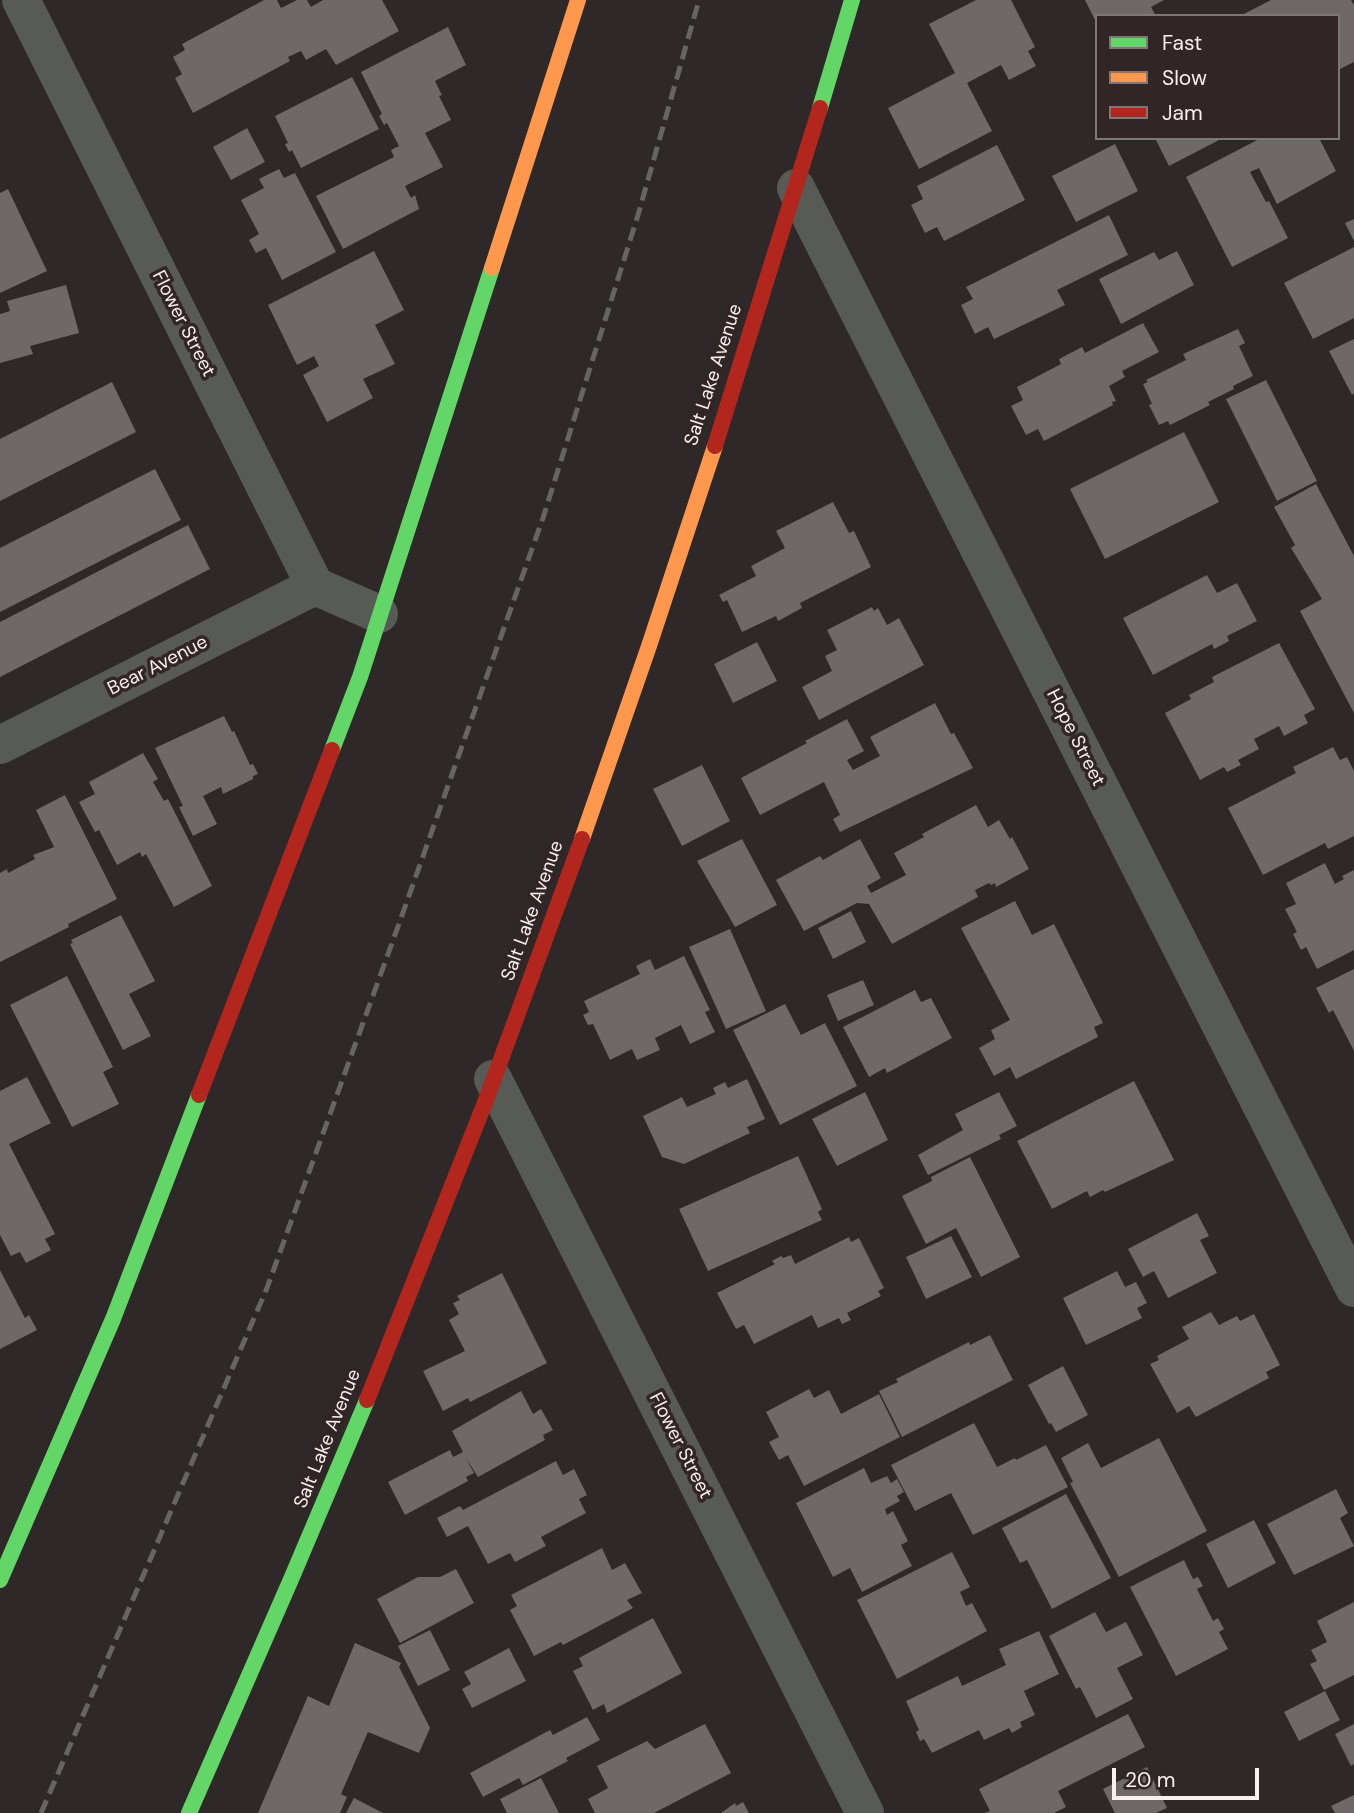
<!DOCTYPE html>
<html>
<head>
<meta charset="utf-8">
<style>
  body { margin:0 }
  #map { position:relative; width:1354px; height:1813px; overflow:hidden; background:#2e2828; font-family:"DM Sans",sans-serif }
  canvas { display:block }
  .legend { position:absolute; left:1095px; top:14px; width:245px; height:126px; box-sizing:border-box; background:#312526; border:2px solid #817677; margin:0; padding:9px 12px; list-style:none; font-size:21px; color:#f8eff0 }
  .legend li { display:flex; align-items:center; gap:14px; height:35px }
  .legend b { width:35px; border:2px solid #817677 }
  .scale { position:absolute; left:1112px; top:1768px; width:147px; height:32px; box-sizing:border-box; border:4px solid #f8eff0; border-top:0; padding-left:9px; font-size:21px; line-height:24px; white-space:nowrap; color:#f8eff0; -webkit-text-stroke:5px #312526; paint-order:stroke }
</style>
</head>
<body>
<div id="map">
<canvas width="1354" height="1813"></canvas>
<ul class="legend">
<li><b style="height:9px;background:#63d668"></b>Fast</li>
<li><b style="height:9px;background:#ff974d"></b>Slow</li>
<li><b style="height:9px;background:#b3261e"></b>Jam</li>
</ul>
<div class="scale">20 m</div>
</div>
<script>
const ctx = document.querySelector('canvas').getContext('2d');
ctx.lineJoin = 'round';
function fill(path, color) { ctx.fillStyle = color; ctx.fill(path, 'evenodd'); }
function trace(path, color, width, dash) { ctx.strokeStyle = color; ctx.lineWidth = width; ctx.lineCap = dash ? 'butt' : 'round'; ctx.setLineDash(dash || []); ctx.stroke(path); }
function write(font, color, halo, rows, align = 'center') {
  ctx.font = font + ' "DM Sans",sans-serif'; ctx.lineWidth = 7; ctx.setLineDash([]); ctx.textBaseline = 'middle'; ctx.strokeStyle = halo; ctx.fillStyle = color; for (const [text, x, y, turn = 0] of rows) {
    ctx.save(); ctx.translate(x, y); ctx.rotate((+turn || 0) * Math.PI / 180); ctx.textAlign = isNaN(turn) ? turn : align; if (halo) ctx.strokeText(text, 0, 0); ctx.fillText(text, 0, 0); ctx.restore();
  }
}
fill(new Path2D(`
  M264 0H277L281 8 297 0H307L311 7 323 0H382L399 31 336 65 326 49 306 60 301 51 288 57 290 61 193 113 175 78 182 74 173 57 185 50 182 44Z
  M976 0H1011L1035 47 1028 51 1036 66 1009 80 1001 65 967 83 992 131 919 169 888 108 955 73 929 24Z
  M1085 0H1164L1151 7 1156 16H1097V24Z
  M1271 0H1351L1354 5V62L1338 70V16H1240Z
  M448 27 466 65 435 81 442 95 439 96 451 120 425 133 443 167 405 186 411 198 415 195 419 209 343 249 316 196 394 157 391 150 399 146 387 123 384 125 379 116 382 114 361 72Z
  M352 77 379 129 301 168 292 150 289 152 285 144 288 143 275 116Z
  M247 128 265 162 231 180 213 147Z
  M1155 138H1223L1169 166Z
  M1261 138H1319L1336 171 1277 204 1259 168 1250 172 1266 202 1269 201 1288 238 1232 267 1186 177Z
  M1115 144 1138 191 1076 222 1052 176Z
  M997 145 1025 200 944 241 937 227 925 233 911 205 923 199 917 186Z
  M279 169 284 178 295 173 336 252 282 280 266 248 256 253 249 240 259 234 241 200 264 188 259 179Z
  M8 189 47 271 0 293V193Z
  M1109 215 1128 255 1057 290 1065 305 994 339 988 327 975 334 961 305 973 299 966 287Z
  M1354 219V241L1345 223Z
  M1354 247V318L1313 339 1284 283Z
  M374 251 404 310 375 325 395 364 363 379 373 398 327 422 303 375 319 366 314 356 297 365 268 305Z
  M1177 251 1194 285 1121 324 1099 279 1154 252 1159 260Z
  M66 285 79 333 30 346 33 354 0 363V314L10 311 7 301Z
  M1143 323 1159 352 1122 371 1125 377 1109 386 1116 401 1112 402 1113 405 1044 441 1038 429 1026 435 1011 406 1023 400 1017 387 1061 364 1059 359 1082 347 1085 353Z
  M1238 329 1245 343 1239 346 1253 376 1233 386 1234 389 1208 402 1210 405 1170 425 1168 421 1159 425 1149 405 1152 404 1143 384 1148 382 1146 380 1186 360 1183 354Z
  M1354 339V393L1352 395 1329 351Z
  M1266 380 1317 481 1277 501 1226 399Z
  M112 382 136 432 0 501V439Z
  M1184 432 1219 502 1105 559 1070 489Z
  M155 469 181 520 0 612V548Z
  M1316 484 1354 556V713L1300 611 1322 599 1291 548 1295 545 1274 507Z
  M833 502 849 533 854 531 871 567 800 603 802 608 778 621 776 616 742 632 727 600 723 602 719 595 756 576 751 566 785 548 776 531Z
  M188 525 210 569 0 677V622Z
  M1207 575 1217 593 1237 583 1257 621 1227 636 1229 641 1214 649 1212 644 1153 675 1123 618Z
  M872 607 874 611 878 608 887 625 899 618 924 665 819 720 802 687 832 671 825 656 837 650 827 630Z
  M757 642 777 681 733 703 714 664Z
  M1279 643 1315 709 1304 715 1308 723 1284 736 1279 726 1254 739 1259 749 1238 760 1241 765 1227 772 1224 767 1200 780 1165 713 1191 699 1189 695 1214 682 1212 677Z
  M935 703 951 734 954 733 973 768 840 832 833 819 840 815 824 782 760 815 741 778 807 743 805 741 847 719 864 751 847 760 853 770 880 756 870 737Z
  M224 716 232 732 234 731 250 765 253 764 258 774 253 776V779L223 794 221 787 203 796 217 824 193 836 179 807 183 806 155 748Z
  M1333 747 1340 760 1347 757 1354 771V836L1328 849 1325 843 1263 875 1228 808 1296 773 1293 767Z
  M143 753 158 779 153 782 164 801 168 799 212 886 174 907 146 854 142 857 140 852 117 865 99 830 95 832 79 802 95 794 89 782Z
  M702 765 730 821 682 846 653 789Z
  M65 795 117 899 68 924 69 927 0 962V873L7 869 8 873 35 859 33 855 54 847 36 810Z
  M976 805 988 827 999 820 1010 839 1012 837 1029 869 996 887 995 883 991 885 989 883 975 890 978 897 892 944 869 904 857 903 804 931 776 880 820 856 823 860 860 839 881 878 867 886 871 893 906 875 894 853 924 837 922 834Z
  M742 839 777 905 735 927 697 861Z
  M1325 863 1335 884 1344 879 1342 876 1354 870V950L1317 969 1306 947 1301 950 1293 934 1297 932 1285 909 1296 904 1286 883Z
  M1015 901 1032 935 1054 924 1103 1023 1094 1027 1098 1037 1016 1079 1010 1067 994 1076 979 1048 995 1039 991 1030 1010 1020 961 928Z
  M851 911 866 942 833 959 818 928Z
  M121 915 155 981 129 994 151 1036 123 1050 70 944 73 943 71 940Z
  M730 929 766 1011 726 1029 689 947Z
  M684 956 710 1010 705 1012 715 1032 690 1044 681 1025 655 1038 660 1050 637 1060 632 1049 610 1060 593 1024 588 1025 583 1015 589 1012 584 1001 640 974 636 966 650 959 655 970Z
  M1354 969V1051L1333 1010 1329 1013 1316 988Z
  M67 976 113 1067 103 1072 119 1104 72 1127 10 1005Z
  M863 980 874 1005 838 1021 827 995Z
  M915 990 921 1002 931 998 952 1038 887 1073 885 1068 869 1077 843 1027Z
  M785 1004 801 1035 825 1023 857 1086 780 1125 733 1030Z
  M27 1077 51 1123 9 1144 55 1234 45 1239 51 1250 26 1263 20 1252 11 1256 0 1235V1091Z
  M747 1079 765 1119 747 1127 750 1133 684 1164 662 1157 643 1116 682 1097 687 1107 716 1094 713 1088 725 1082 728 1088Z
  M1134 1081 1174 1160 1105 1192 1103 1190 1090 1197 1087 1191 1052 1209 1017 1141Z
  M865 1092 888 1140 837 1166 812 1119Z
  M999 1092 1017 1126 999 1135 1001 1139 928 1175 918 1155 963 1130 955 1114Z
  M798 1156 822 1209 818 1212 822 1220 708 1271 679 1209Z
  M970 1157 1020 1257 981 1277 956 1228 926 1244 902 1196 932 1181 931 1177Z
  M1197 1213 1209 1236 1200 1240 1217 1273 1168 1298 1154 1271 1143 1277 1128 1249Z
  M951 1236 972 1277 926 1299 906 1257Z
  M849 1237 851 1242 859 1238 884 1288 878 1291 881 1296 847 1313 851 1320 842 1324 839 1318 818 1328 812 1315 754 1344 744 1325 736 1329 717 1293 775 1264 772 1261 781 1256 783 1258 791 1255 795 1264Z
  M0 1270 25 1318 29 1315 37 1330 0 1349Z
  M1117 1271 1125 1287 1136 1282 1147 1303 1137 1308 1142 1318 1086 1345 1063 1298Z
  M502 1273 547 1363 470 1402 468 1398 443 1411 423 1371 465 1351 449 1320 459 1314 453 1303 460 1300 457 1296Z
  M1211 1312 1219 1325 1237 1316 1240 1321 1254 1314 1280 1365 1266 1372 1269 1378 1196 1417 1189 1406 1177 1413 1150 1364 1159 1360 1157 1356 1189 1339 1182 1327Z
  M990 1335 1013 1380 902 1437 879 1391 898 1382 896 1379 969 1342 970 1345Z
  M1063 1366 1088 1415 1056 1432 1051 1423 1049 1424 1028 1385Z
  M809 1389 814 1398 829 1390 841 1414 879 1394 900 1437 804 1486 788 1455 779 1460 769 1442 779 1437 766 1412Z
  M521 1391 533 1414 541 1409 553 1430 543 1435 545 1440 478 1477 466 1458 474 1473 466 1477 468 1481 405 1515 388 1482 450 1450 453 1457 463 1452 452 1431Z
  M974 1423 997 1467 1015 1458 1016 1460 1046 1445 1068 1487 973 1535 951 1493 915 1511 891 1465Z
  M1159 1438 1207 1531 1119 1577 1070 1483 1073 1482 1061 1458 1088 1443 1101 1468Z
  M556 1461 563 1475 574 1469 587 1495 579 1499 586 1513 541 1537 546 1546 515 1562 510 1553 488 1564 468 1526 447 1537 437 1518 460 1506 463 1510Z
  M864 1468 871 1483 887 1476 891 1483 897 1479 904 1492 897 1496 900 1501 885 1509 887 1515 893 1511 908 1541 901 1545 912 1566 862 1592 850 1568 833 1577 796 1503Z
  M1336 1489 1348 1513 1340 1518 1354 1546 1294 1575 1267 1524Z
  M1066 1494 1111 1578 1052 1609 1027 1560 1020 1563 1002 1528Z
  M1254 1520 1276 1563 1228 1588 1206 1544Z
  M602 1548 612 1570 625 1563 642 1593 627 1600 633 1608 563 1645 561 1642 534 1656 510 1610 517 1606 511 1595Z
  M952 1552 970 1587 960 1592 966 1606 972 1603 987 1631 897 1679 857 1600Z
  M1184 1560 1193 1579 1198 1577 1203 1586 1197 1589 1213 1621 1218 1618 1224 1629 1219 1632 1228 1649 1176 1676 1130 1587Z
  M456 1569 474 1603 400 1643 377 1599 418 1577H440Z
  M1354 1602V1675L1324 1690 1310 1664 1317 1661 1311 1650 1327 1642 1317 1621Z
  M1095 1612 1106 1632 1126 1622 1143 1655 1117 1668 1133 1699 1096 1718 1080 1687 1076 1689 1049 1636Z
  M653 1618 682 1673 607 1713 604 1704 593 1710 573 1671 583 1666 579 1658Z
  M430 1630 450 1670 418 1686 398 1646Z
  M1039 1631 1059 1674 1024 1691 1035 1715 1020 1722 1022 1727 1012 1733 1009 1728 984 1740 979 1730 932 1753 924 1739 920 1741 916 1732 919 1730 906 1701 958 1676 962 1686 1006 1665 999 1649Z
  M355 1643 401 1663 399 1667 430 1728 419 1753 368 1732 341 1794 347 1797 340 1813H258L308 1696 329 1706Z
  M509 1648 526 1681 472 1708 462 1689 471 1684 464 1672Z
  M1325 1691 1340 1720 1299 1741 1284 1712Z
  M1128 1714 1145 1747 1058 1791 1066 1807 1054 1813H985L990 1811 979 1789Z
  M587 1717 600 1740 566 1758 568 1761 523 1785 519 1778 483 1797 470 1773 550 1730 553 1735Z
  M705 1724 731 1773 654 1813H595L588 1799 608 1788 597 1766 647 1741 655 1749Z
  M1354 1724V1764L1351 1766 1335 1734Z
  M1147 1767 1167 1808 1156 1813H1115L1103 1789Z
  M541 1778 559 1813H507L500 1799Z
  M1354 1795V1813H1335L1331 1806Z
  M354 1798 383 1813H346Z
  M743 1802 749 1813H721L735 1803 736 1806Z`), '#6e6868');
trace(new Path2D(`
  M21 0 315 586 379 614
  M796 188 1354 1288
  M0 745 315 586
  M493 1079 865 1813`), '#575a55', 38);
trace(new Path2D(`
  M820 108 852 0
  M332 750 360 677 492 268
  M0 1580 113 1319 199 1095
  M189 1813 292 1577 367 1400`), '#63d668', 16);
trace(new Path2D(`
  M492 268 578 0
  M582 839 649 646 715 446`), '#ff974d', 16);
trace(new Path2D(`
  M715 446 820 108
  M199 1095 332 750
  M367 1400 486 1100 582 839`), '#b3261e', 16);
trace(new Path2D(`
  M41 1813 267 1288 400 921 543 518 638 215 699 0`), '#676564', 5, [14, 7]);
write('19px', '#f8eff0', '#312526', [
  ["Flower Street",183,324,63],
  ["Salt Lake Avenue",714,375,-72],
  ["Bear Avenue",158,666,-27],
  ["Hope Street",1075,738,63],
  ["Salt Lake Avenue",533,911,-70],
  ["Salt Lake Avenue",328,1439,-68],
  ["Flower Street",680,1446,63]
]);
</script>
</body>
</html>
